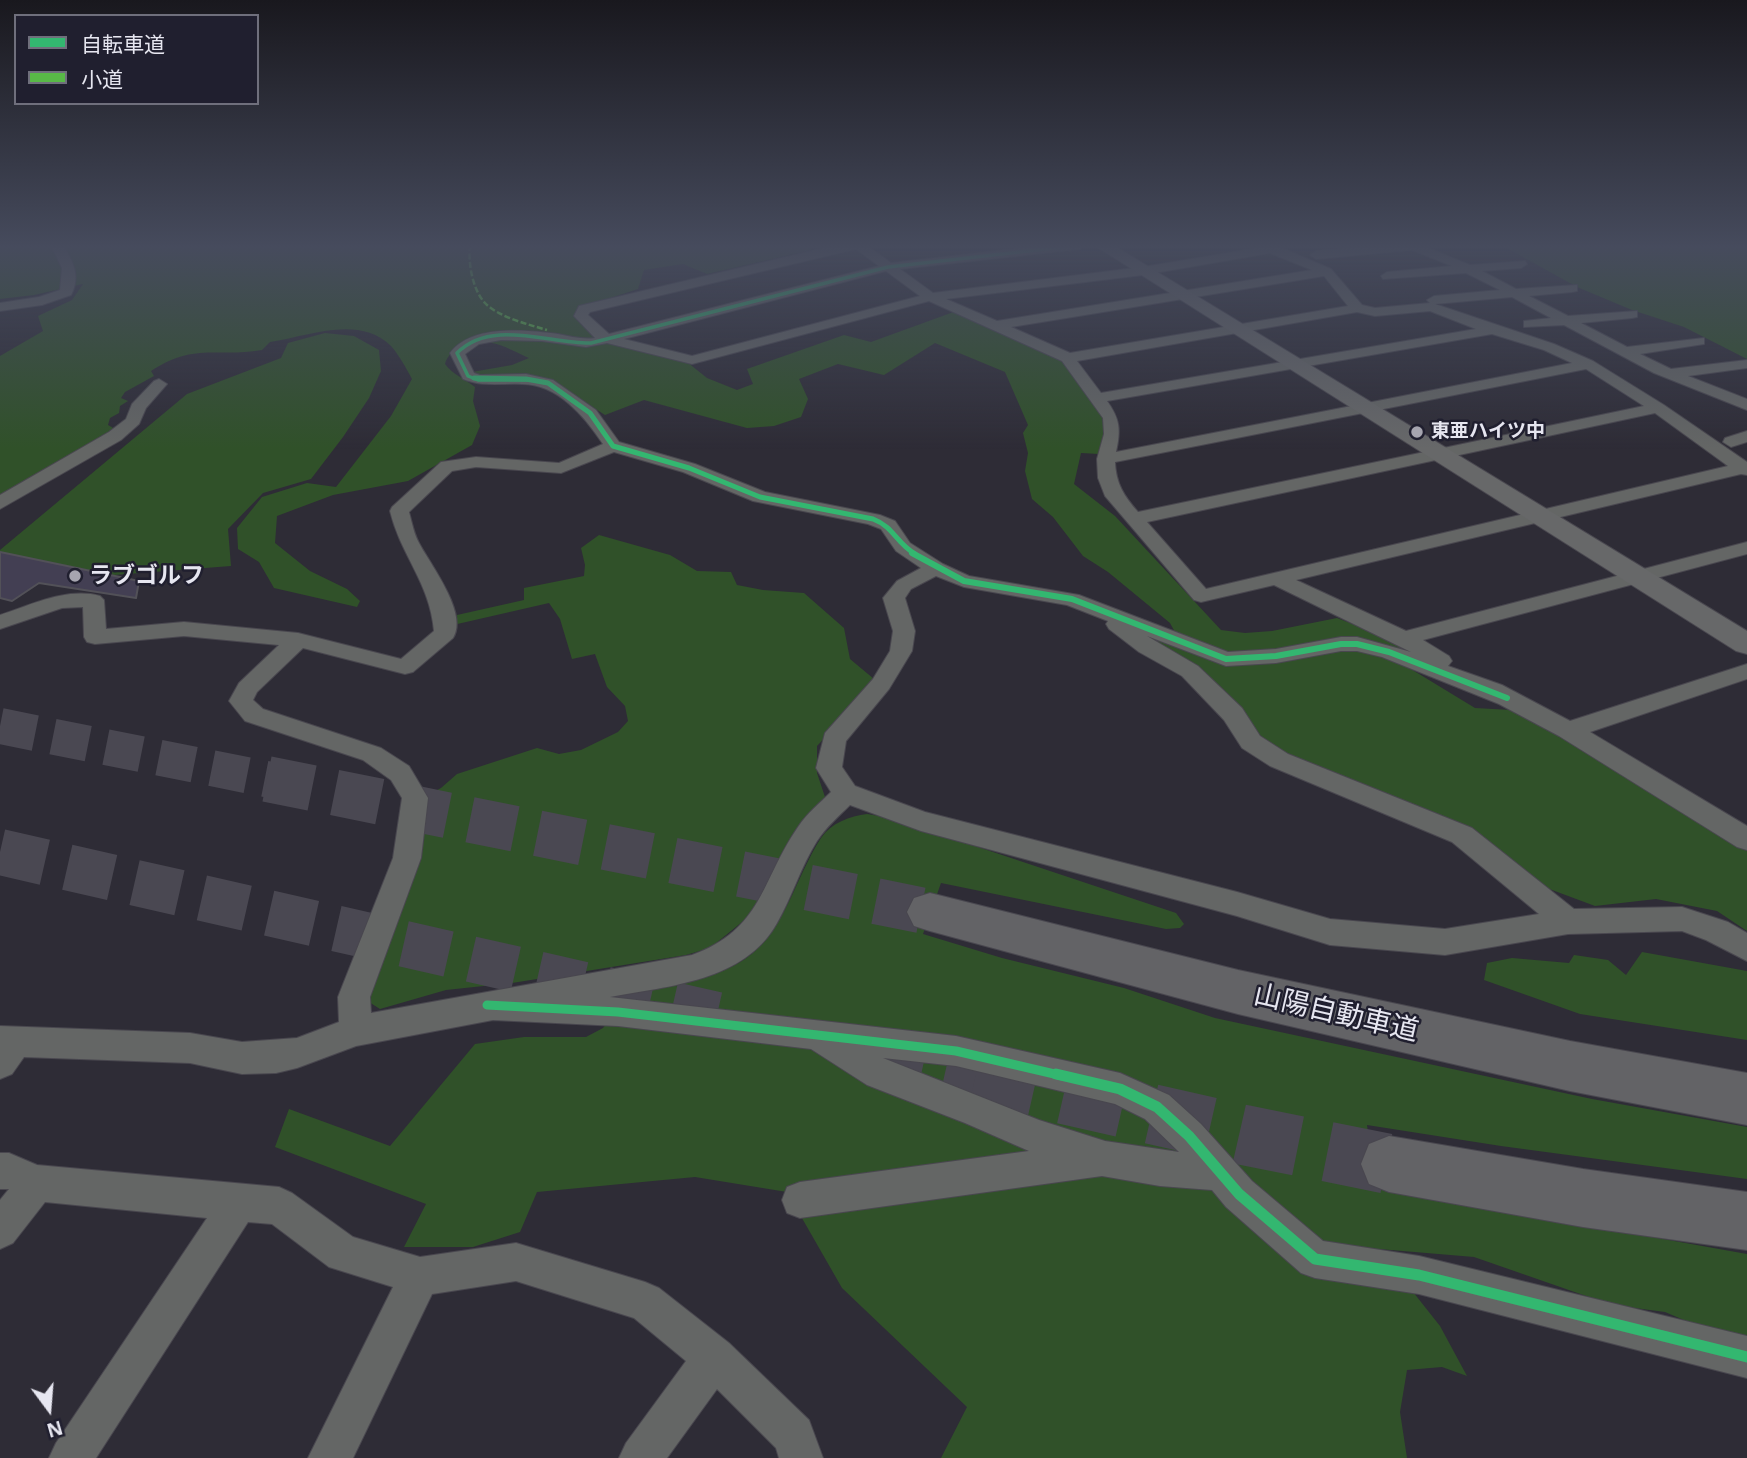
<!DOCTYPE html>
<html>
<head>
<meta charset="utf-8">
<style>
  body { margin:0 }
  #map { position:relative; width:1747px; height:1458px; overflow:hidden; background:#2e2c36; font-family:"Noto Sans","Noto Sans JP",sans-serif }
  canvas { display:block }
  .legend { position:absolute; left:14px; top:14px; width:245px; height:91px; box-sizing:border-box; background:#201f2f; border:2px solid #6f6f7c; margin:0; padding:9px 12px; list-style:none; font-size:21px; color:#e6e6f0 }
  .legend li { display:flex; align-items:center; gap:14px; height:35px }
  .legend b { width:35px; border:2px solid #6f6f7c }
  .north { position:absolute; left:14px; top:1374px; width:70px; height:70px; -webkit-text-stroke:5px #201f2f; paint-order:stroke; rotate:164deg; font-size:19px; font-weight:700; line-height:28px; text-align:center; color:#e6e6f0 }
  .north::after { content:''; display:block; margin:auto; width:24px; height:32px; background:#e6e6f0; clip-path:polygon(50% 0,100% 100%,50% 72%,0 100%) }
</style>
</head>
<body>
<div id="map">
<canvas width="1747" height="1458"></canvas>
<ul class="legend">
<li><b style="height:9px;background:#33b770"></b>自転車道</li>
<li><b style="height:9px;background:#58b947"></b>小道</li>
</ul>
<div class="north">N</div>
</div>
<script>
const ctx = document.querySelector('canvas').getContext('2d');
ctx.lineJoin = 'round';
function fill(path, color) { ctx.fillStyle = color; ctx.fill(path, 'evenodd'); }
function trace(path, color, width, dash) { ctx.strokeStyle = color; ctx.lineWidth = width; ctx.lineCap = dash ? 'butt' : 'round'; ctx.setLineDash(dash || []); ctx.stroke(path); }
function write(font, color, halo, rows, align = 'center') {
  ctx.font = font + ' "Noto Sans","Noto Sans JP",sans-serif'; ctx.lineWidth = 5; ctx.setLineDash([]); ctx.textBaseline = 'middle'; ctx.strokeStyle = halo; ctx.fillStyle = color; for (const [text, x, y, turn = 0] of rows) {
    ctx.save(); ctx.translate(x, y); ctx.rotate((+turn || 0) * Math.PI / 180); ctx.textAlign = isNaN(turn) ? turn : align; if (halo) ctx.strokeText(text, 0, 0); ctx.fillText(text, 0, 0); ctx.restore();
  }
}
fill(new Path2D(`
  M0 245H810L811 250 707 274 683 264 644 270 638 289 580 308 593 335 687 362 707 378 737 390 753 384 747 369 844 335 871 342 959 310 1067 358 1111 418 1099 454 1081 453 1074 484 1115 516 1221 630 1245 633 1272 631 1337 618 1381 635 1434 665 1389 649 1226 654 1177 636 1170 623 1108 572 1083 556 1053 517 1032 499 1025 471 1028 453 1023 433 1028 425 1005 372 935 343 884 375 838 364 799 379 808 399 801 417 774 426 747 428 644 400 605 415 554 382 477 377 472 372 512 365 529 358C517 353 504 345 492 343 474 340 450 346 445 364 453 375 464 378 475 387L473 401 480 426 472 445 408 481 333 495 277 516 275 543 310 571 347 589 360 601 357 607 274 588 259 562 238 549 237 528 262 497 307 483 336 487 391 416 412 379C406 368 399 355 391 346 358 314 307 337 270 342L262 350C217 358 195 342 151 371L154 376 125 392 121 398 128 401 120 406 119 413 110 418 108 425 115 429 0 499V356L43 331 38 316 72 300 83 284 34 295 0 299Z
  M1501 245H1747V359L1684 327 1632 310 1577 287Z
  M325 333 354 336 379 350 381 371 369 398 343 437 311 479 263 493 228 529 231 566 114 575 0 552V550L187 394 281 358 288 343Z
  M599 535 670 555 697 571 731 572 737 585 763 590 804 593 844 628 850 659 874 679 855 705 817 746V773L825 797 747 918 710 948 686 955 512 983 446 990 380 1009 369 1002V985L424 797 441 788 457 774 537 748 559 754 581 750 618 732 628 721 625 706 607 687 595 654 572 659 560 619 549 603 453 625 457 615 524 600V588L584 576 585 565 581 548Z
  M1125 623 1226 664 1329 651H1361L1401 663 1475 708 1511 710 1528 716 1747 849V931L1717 911 1656 899 1595 906 1536 884 1280 752 1259 739Z
  M867 814 891 818 1176 913 1184 924 1180 928 1166 929 941 883 923 934 1002 958 1124 988 1215 1018 1592 1099 1747 1127V1179L1501 1146 1367 1125 1375 1182 1607 1229 1747 1254V1340L1712 1332 1665 1312 1612 1305 1474 1257 1379 1249 1440 1326 1467 1376 1442 1367 1407 1370 1400 1412 1407 1458H941L967 1407 842 1288 787 1192 695 1177 537 1192 520 1232 473 1247H404L426 1204 275 1147 289 1109 390 1146 475 1044 524 1037H586L603 1028 637 985C672 985 716 979 745 959 785 931 796 876 821 838 831 823 850 816 867 814Z
  M1642 952 1747 971V1040L1580 1014 1484 980 1487 963 1512 958 1569 963 1574 955 1608 960 1626 975Z`), '#305129');
const building = new Path2D(`
  M0 552 139 581 136 598 39 583 12 601 0 598Z`);
fill(building, '#433f53');
trace(building, '#525158', 2);
trace(new Path2D(`
  M0 726 276 781`), '#4a4852', 36, [36, 18]);
trace(new Path2D(`
  M267 779 930 912
  M0 852 717 1015
  M879 1052 984 1076`), '#4a4852', 46, [46, 23]);
trace(new Path2D(`
  M976 1074 1244 1135 1389 1164`), '#4a4852', 60, [60, 30]);
const street = new Path2D(`
  M51 245H63C73 262 81 276 71 295L42 305 0 311V303L39 297 60 290 62 268Z
  M837 245H866L891 263 1049 245H1086L1080 249 900 269 933 293 1143 267 1258 248 1255 245 1277 246 1331 269 1362 305 1375 308 1430 303 1427 300 1434 296 1500 290 1466 273 1383 279 1381 276 1387 272 1452 266 1412 250 1316 259 1310 255 1316 251 1387 245H1432L1428 248 1470 265 1525 261 1527 264 1521 268 1482 271 1516 289 1577 285V291L1572 292 1529 296 1568 316 1637 311V317L1632 318 1581 323 1627 347 1704 338V344L1640 354 1671 369 1747 360V368L1688 376 1747 399V410L1654 373 1564 325 1524 327V321L1551 318 1512 297 1435 304 1554 344 1593 361 1664 405 1747 462V475L1741 474 1296 580 1406 631 1747 542V554L1423 640 1449 656 1452 661 1448 666 1502 685 1570 721 1747 664V679L1590 732 1747 826V850L1737 847 1559 736 1499 704 1382 657 1357 651H1341L1276 663 1226 666 1147 636 1198 666 1242 708 1260 736 1288 754 1472 828 1574 909 1682 907 1728 922 1747 933V961L1706 940 1682 931 1568 934 1445 955 1330 945 1237 916 921 831 850 805C839 816 826 827 817 841 801 866 792 897 777 923 745 981 669 986 610 997L956 1036 1120 1073 1169 1095 1201 1124 1252 1181 1323 1241 1419 1256 1747 1336V1378L1419 1294 1315 1278 1301 1273 1226 1207 1212 1190 1160 1186 1102 1176 800 1218 787 1213 782 1200 787 1187 800 1182 1029 1151 965 1123 867 1085 811 1049 618 1026 493 1020 356 1046 297 1068 276 1073 242 1074 190 1063 24 1057 12 1074 0 1079V1026L190 1033 242 1042 297 1038 339 1022 338 997 393 858 402 798 391 780 363 760 245 721 229 701 239 683 279 645 184 636 95 644 87 642 84 637 83 607 62 608 0 629V615C31 605 67 587 100 596L104 600 106 629 184 622 298 633 401 659 434 631C430 583 401 556 390 511L392 507 441 462 476 457 559 463 603 444C585 417 558 384 522 384 502 383 482 387 463 379L450 353C472 324 525 330 558 334 570 336 582 340 595 338L574 316 579 306ZM856 249 879 266 609 334 588 315 590 312ZM1270 253 1312 270 997 321 946 299 1143 275ZM886 271 920 296 692 356 624 339ZM1324 276 1348 306 1070 353 1011 327ZM929 301 1062 361 1103 418 1104 434 1097 459 1098 478 1105 496 1194 600 1201 602 1274 585 1411 652 1357 637H1341L1276 649 1228 652 1079 595 969 576 943 564 910 543 895 521 880 515 765 492 695 464 619 442 596 410 553 380 526 374 480 375 474 373 465 354 479 344 501 340 542 341 586 347 607 343 692 364ZM1430 311 1476 329 1101 393 1077 361 1357 312 1375 316ZM1492 334 1544 350 1572 363 1116 452C1121 430 1120 419 1107 401ZM1586 369 1644 406 1138 512C1124 496 1116 484 1115 462ZM1655 413 1728 466 1206 589 1147 522ZM614 452 683 472 753 501 868 524 881 529 896 551 921 568 897 581 883 598 893 631 890 651 873 679 825 733 816 768 831 792C820 803 807 813 798 827 760 882 763 929 692 955L371 1013 370 997 421 858 428 798 409 766 381 748 263 709 253 700 257 692 303 648 405 674 413 672 453 638C469 614 430 564 419 543 414 534 412 523 409 512L452 471 476 467 561 473ZM936 576 964 587 1067 605 1108 621 1106 624 1109 629 1139 652 1182 676 1224 720 1242 748 1270 766 1452 842 1539 914 1445 929 1330 919 1237 892 925 812 855 786 842 767 846 741 889 689 912 651 915 631 905 598 911 589ZM883 1058 956 1066 1115 1104 1145 1119 1179 1152 1105 1141 1039 1120Z
  M159 379 167 384 146 408 139 424 121 440 0 509V495L109 432 126 419 132 404 154 381Z
  M1747 431V442L1731 447 1723 442 1725 438Z
  M0 1153H9L37 1165 279 1187 292 1193 353 1237 420 1257 516 1243 645 1282 659 1288 729 1343 809 1420 823 1458H779L776 1448 717 1389 667 1458H619L626 1443 686 1361 634 1318 516 1281 432 1294 353 1458H308L393 1287 329 1267 272 1224 248 1222 96 1458H49L56 1443 207 1218 45 1202 13 1243 0 1249V1200L9 1189H0Z`);
const secondary = new Path2D(`
  M1094 245H1113L1747 631V654L1736 651Z`);
const highway = new Path2D(`
  M930 893 1238 970 1570 1041 1747 1073V1125L1570 1091 1238 1014 930 931 914 926 907 912 914 898Z
  M1389 1136 1583 1169 1747 1192V1250L1583 1227 1389 1192 1369 1184 1361 1164 1369 1144Z`);
trace(street, '#49474f', 2);
trace(secondary, '#49474f', 2);
trace(highway, '#49474f', 2);
fill(street, '#646665');
fill(secondary, '#676869');
fill(highway, '#636366');
trace(new Path2D(`
  M470 245C468 262 472 289 485 303 498 317 530 325 547 330`), '#58b947', 2.5, [6, 2.5]);
trace(new Path2D(`
  M532 380H478L468 376 457 353C491 318 550 344 591 343L888 267 1080 245`), '#33b770', 3.5);
trace(new Path2D(`
  M474 378 526 379 548 383 590 413 613 446 689 468 760 497 873 519C894 527 896 543 915 554`), '#33b770', 5);
trace(new Path2D(`
  M912 553 964 581 1072 599 1226 659 1276 656 1341 644H1357L1389 652 1507 698`), '#33b770', 6);
trace(new Path2D(`
  M487 1005 618 1012 956 1051 1063 1076`), '#33b770', 9);
trace(new Path2D(`
  M1056 1074 1120 1089 1157 1107 1189 1136 1239 1194 1315 1259 1419 1275 1747 1357`), '#33b770', 11);
const sky = ctx.createLinearGradient(0, 0, 0, 449);
sky.addColorStop(0, '#19181e');
sky.addColorStop(0.55, '#464b5d');
sky.addColorStop(1, '#464b5d00');
ctx.fillStyle = sky;
ctx.fillRect(0, 0, 1747, 449);
for (const [x, y, r, color] of [
  [1417,432,7,"#a6a5af"],
  [75,576,7,"#a6a5af"]
]) { const dot = new Path2D(); dot.arc(x, y, r, 0, 2 * Math.PI); ctx.fillStyle = color; ctx.fill(dot); trace(dot, '#201f2f', 2.5); }
write('bold 19px', '#e6e6f0', '#201f2f', [
  ["東亜ハイツ中",1431,432]
], 'left');
write('bold 23px', '#e6e6f0', '#201f2f', [
  ["ラブゴルフ",89,576]
], 'left');
write('28px', '#e6e6f0', '#201f2f', [
  ["山陽自動車道",1336,1014,13]
]);
</script>
</body>
</html>
